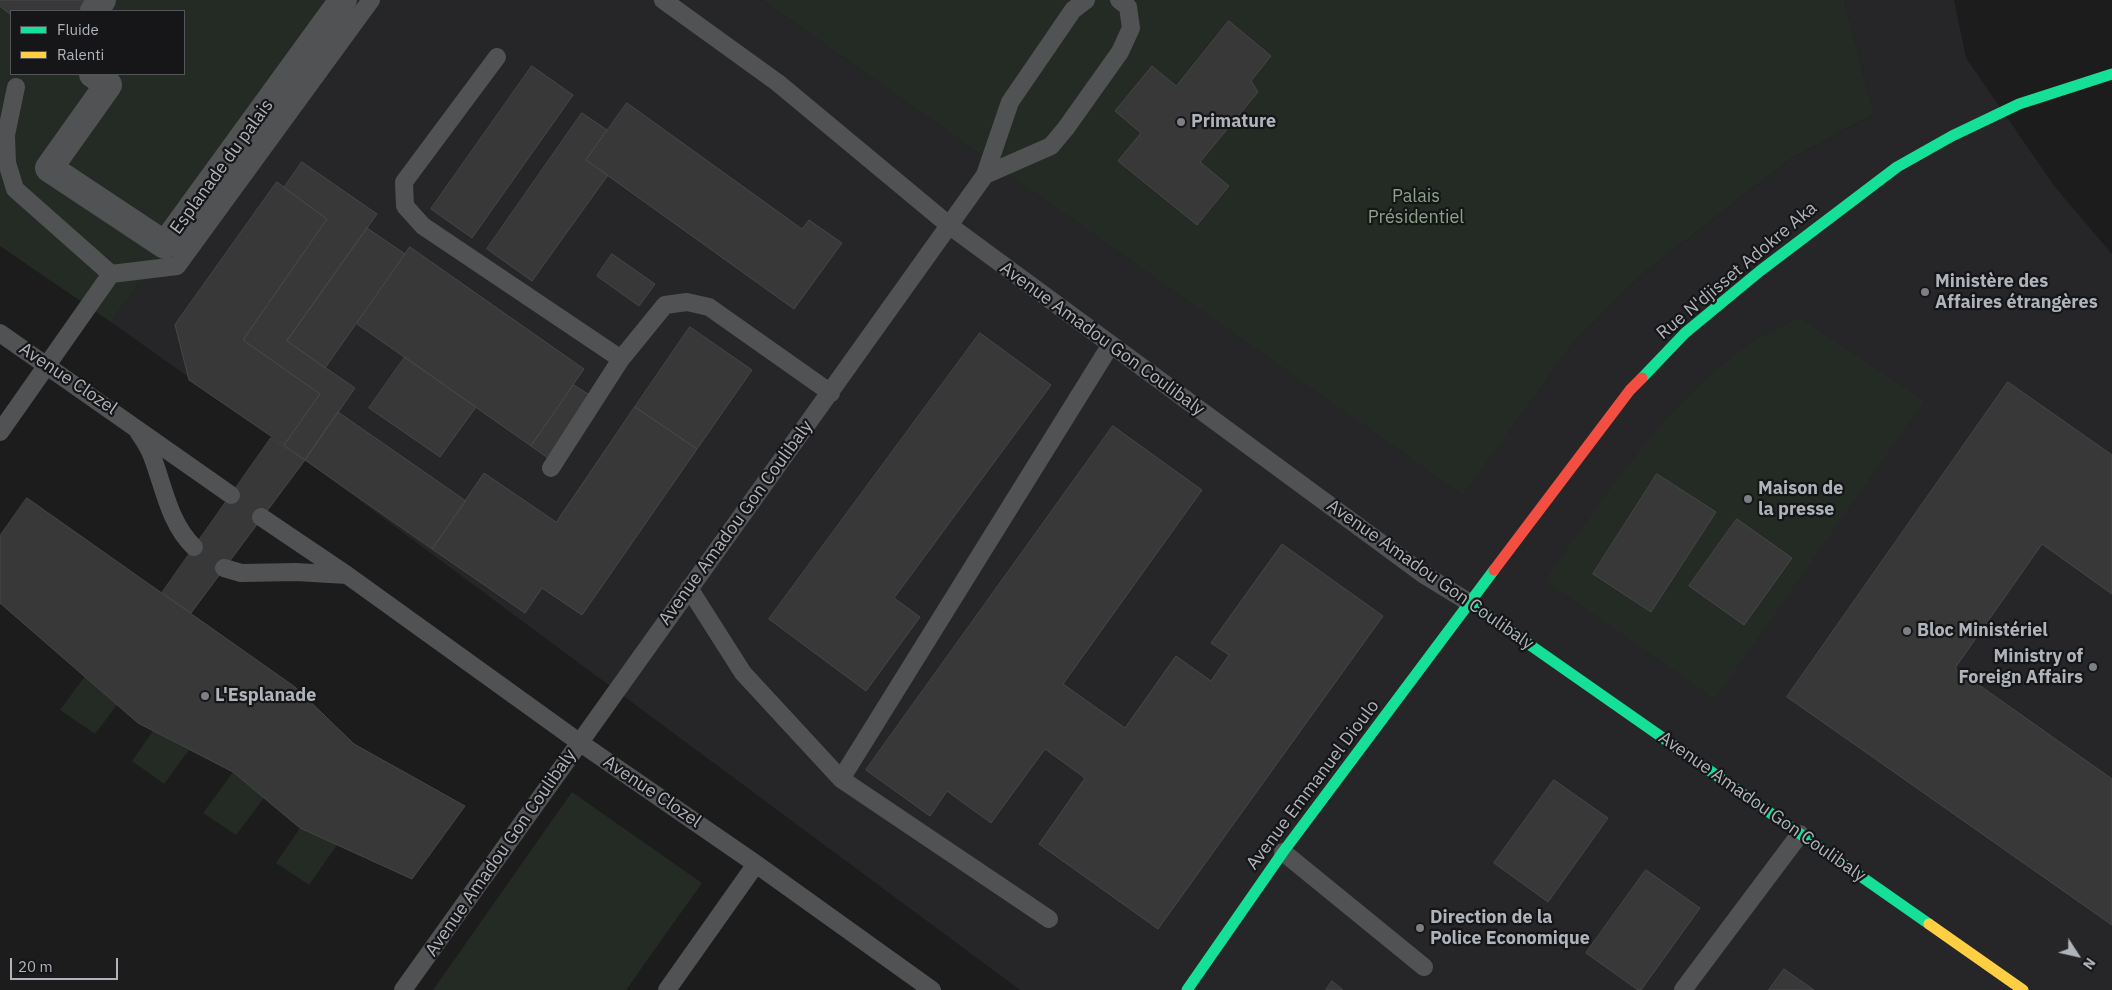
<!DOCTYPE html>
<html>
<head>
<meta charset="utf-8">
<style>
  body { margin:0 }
  #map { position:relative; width:2112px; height:990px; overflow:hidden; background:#1c1c1c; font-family:"IBM Plex Sans",sans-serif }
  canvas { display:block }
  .legend { position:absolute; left:10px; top:10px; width:175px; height:65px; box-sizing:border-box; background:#161618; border:1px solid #535559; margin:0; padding:6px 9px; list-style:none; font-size:15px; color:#afb4bb }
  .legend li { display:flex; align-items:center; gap:10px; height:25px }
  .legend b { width:25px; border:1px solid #535559 }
  .north { position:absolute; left:2052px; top:930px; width:50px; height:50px; -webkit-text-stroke:4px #161618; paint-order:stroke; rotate:125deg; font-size:14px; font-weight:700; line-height:20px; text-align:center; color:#afb4bb }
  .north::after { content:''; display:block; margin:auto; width:18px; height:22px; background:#afb4bb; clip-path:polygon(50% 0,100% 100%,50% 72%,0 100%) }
  .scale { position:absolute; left:10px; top:958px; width:108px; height:22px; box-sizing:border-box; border:2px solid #afb4bb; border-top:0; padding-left:6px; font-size:15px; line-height:18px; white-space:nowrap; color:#afb4bb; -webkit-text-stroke:4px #161618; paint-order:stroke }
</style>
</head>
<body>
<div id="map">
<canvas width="2112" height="990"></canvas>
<ul class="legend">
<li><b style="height:6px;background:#16e098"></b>Fluide</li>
<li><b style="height:6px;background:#ffcf43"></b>Ralenti</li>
</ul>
<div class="north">N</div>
<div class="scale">20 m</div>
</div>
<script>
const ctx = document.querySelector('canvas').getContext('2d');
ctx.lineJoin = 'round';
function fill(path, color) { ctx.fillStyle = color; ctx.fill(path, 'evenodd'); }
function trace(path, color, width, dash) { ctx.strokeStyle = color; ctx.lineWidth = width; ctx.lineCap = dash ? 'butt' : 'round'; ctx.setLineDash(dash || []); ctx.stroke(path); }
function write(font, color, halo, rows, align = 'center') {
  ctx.font = font + ' "IBM Plex Sans",sans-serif'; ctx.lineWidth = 4.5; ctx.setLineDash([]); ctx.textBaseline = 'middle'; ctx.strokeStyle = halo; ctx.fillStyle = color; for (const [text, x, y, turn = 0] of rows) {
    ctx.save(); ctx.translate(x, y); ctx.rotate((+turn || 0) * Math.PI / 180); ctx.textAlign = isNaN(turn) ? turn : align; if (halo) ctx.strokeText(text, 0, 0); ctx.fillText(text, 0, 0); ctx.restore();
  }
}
fill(new Path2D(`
  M343 0H762L1463 494 1574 342 1645 272 1792 158 1874 114 1844 0H1954L1966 58 2055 187 2112 254V990H1020L305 460 111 322Z`), '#262628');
fill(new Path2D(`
  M0 0H343L111 322 0 246ZM11 11H184V74H11Z
  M762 0H1844L1874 114 1792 158 1645 272 1574 342 1463 495Z
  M1800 318 1924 401 1715 699 1545 580C1607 495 1662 406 1749 344 1764 333 1783 326 1800 318Z
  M85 676 117 705 95 734 60 710Z
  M153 731 189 750 164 784 132 761Z
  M233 772 264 798 236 835 203 813Z
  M572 792 702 883 626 990H433Z
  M300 828 337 845 309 885 276 863Z`), '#242a24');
const building = new Path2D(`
  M0 0H102L94 11H11V15L0 6Z
  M1229 21 1271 56 1251 81 1258 92 1200 162 1229 186 1197 225 1118 161 1141 133 1115 111 1152 66 1176 86Z
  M532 66 573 95 472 238 431 209Z
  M627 103 802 229 809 220 842 243 794 309 586 160Z
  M582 113 607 130 586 160 608 175 532 281 487 249Z
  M302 162 377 214 287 341 355 388 305 460 284 445 320 394 243 340 327 219 284 188Z
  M277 182 327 219 243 340 320 394 284 445 189 380 175 325Z
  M367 228 405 254 325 368 287 341Z
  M410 247 584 369 531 446 357 324Z
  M612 254 655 284 639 306 597 276Z
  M690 327 752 370 697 449 635 407Z
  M980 333 1051 385 894 598 920 617 866 691 769 619Z
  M405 357 476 407 440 457 369 408Z
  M2008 382 2112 455V594L2042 544 1955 668 2112 779V925L1787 697Z
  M574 385 591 396 548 458 531 446Z
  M635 407 697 449 582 615 542 588 525 613 432 549 484 473 556 522Z
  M338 412 466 501 432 549 305 460Z
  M1113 426 1202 490 1063 684 1125 728 1176 656 1211 681 1229 655 1211 643 1282 544 1383 616 1158 929 1039 844 1085 778 1045 749 991 823 947 791 930 816 866 770Z
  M271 438 305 460 191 613 162 593Z
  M1657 474 1716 512 1651 612 1593 574Z
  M27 498 295 687 354 744 465 806 412 879 300 828 233 772 138 723 0 603V536Z
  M1737 519 1792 558 1744 625 1689 586Z
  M1554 780 1608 818 1548 902 1494 863Z
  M1646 870 1700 908 1641 990H1638L1586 953Z
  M1784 969 1814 990H1769Z
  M1332 981 1343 990H1326Z`);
fill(building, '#383839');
trace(building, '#454648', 1);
trace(new Path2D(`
  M663 0 778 83 950 226 1423 574 1470 603
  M497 57 404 182 405 206 423 226 621 359
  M16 87 6 135 7 163 15 189 111 274
  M985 175 1051 146 1066 128 1120 52 1131 28 1128 7 1119 0
  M0 333 231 495
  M0 432 111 274 177 266 371 0
  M139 433C144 440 149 448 152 456 164 487 169 523 194 547
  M551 468 621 359 665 305 687 302 709 307 831 393
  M261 517 347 575 579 742 756 864 932 990
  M224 568 241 573 296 572 347 575
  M689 588 743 673 841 779 1049 919
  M841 779 1110 346
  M1283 852 1424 967
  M403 990 985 175 1010 102 1073 10 1086 0
  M667 990 756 864
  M1683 990 1800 834`), '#515254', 18);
trace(new Path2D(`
  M94 11 102 0
  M93 74 108 85 49 168 165 245 343 0`), '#515254', 28);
trace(new Path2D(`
  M1642 378 1685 333 1760 271 1897 167 1952 136 2019 104 2112 74
  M1470 603 1929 924
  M1187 990 1283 852 1494 570`), '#16e098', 11);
trace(new Path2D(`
  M1929 924 2023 990`), '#ffcf43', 11);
trace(new Path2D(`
  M1494 570 1630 390 1642 378`), '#f24e42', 11);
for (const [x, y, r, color] of [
  [1181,122,5,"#7c7f83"],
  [1925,292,5,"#7c7f83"],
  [1748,499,5,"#7c7f83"],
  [1907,631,5,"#7c7f83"],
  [2093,667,5,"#7c7f83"],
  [205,696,5,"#7c7f83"],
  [1420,928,5,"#7c7f83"]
]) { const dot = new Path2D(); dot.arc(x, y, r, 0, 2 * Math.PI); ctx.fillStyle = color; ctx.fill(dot); trace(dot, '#161618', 2); }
write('bold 18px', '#afb4bb', '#161618', [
  ["Primature",1191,122],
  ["Ministère des",1935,282],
  ["Affaires étrangères",1935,303],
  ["Maison de",1758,489],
  ["la presse",1758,510],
  ["Bloc Ministériel",1917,631],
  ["Ministry of",2083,657,"right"],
  ["Foreign Affairs",2083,678,"right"],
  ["L'Esplanade",215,696],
  ["Direction de la",1430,918],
  ["Police Economique",1430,939]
], 'left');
write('18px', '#afb4bb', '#161618', [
  ["Esplanade du palais",222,167,-54],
  ["Rue N'djisset Adokre Aka",1737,271,-40],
  ["Avenue Amadou Gon Coulibaly",1102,339,36],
  ["Avenue Clozel",68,379,34],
  ["Avenue Amadou Gon Coulibaly",736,523,-54],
  ["Avenue Amadou Gon Coulibaly",1430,575,35],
  ["Avenue Emmanuel Dioulo",1313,785,-53],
  ["Avenue Clozel",652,792,34],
  ["Avenue Amadou Gon Coulibaly",1762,807,35],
  ["Avenue Amadou Gon Coulibaly",501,853,-55]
]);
write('18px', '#8ba389', '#161618', [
  ["Palais",1416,197],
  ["Présidentiel",1416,218]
]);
</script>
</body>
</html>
